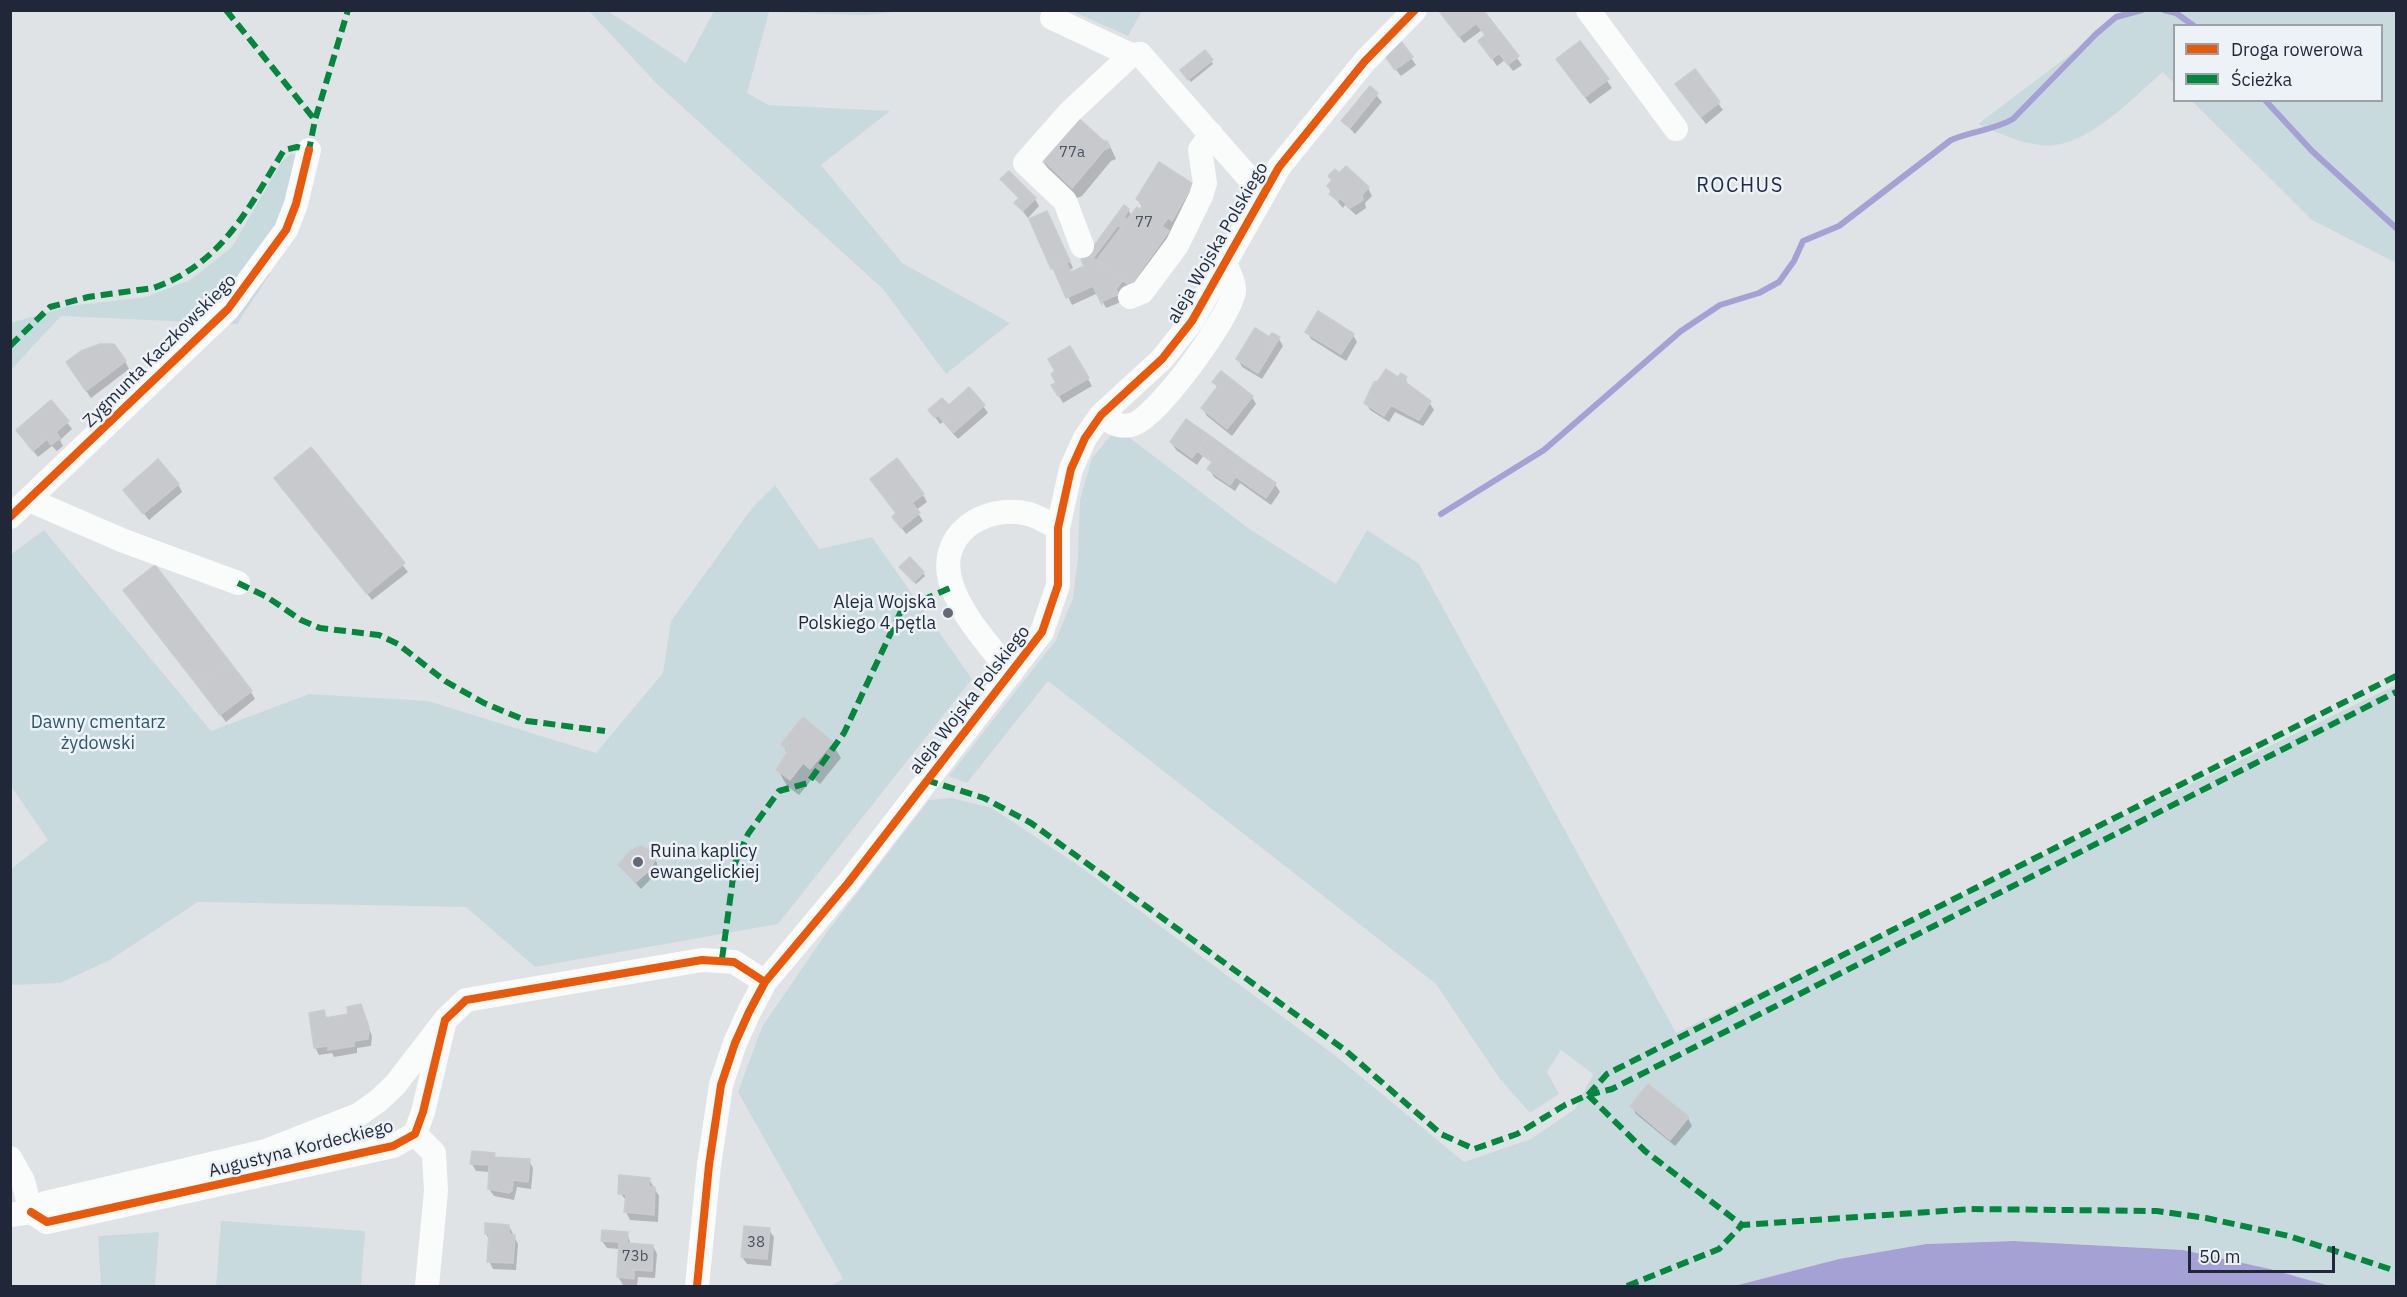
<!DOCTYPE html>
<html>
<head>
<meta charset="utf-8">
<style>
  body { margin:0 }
  #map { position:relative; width:2407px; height:1297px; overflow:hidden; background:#e0e3e6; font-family:"IBM Plex Sans",sans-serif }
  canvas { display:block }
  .frame { position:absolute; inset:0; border:12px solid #1f2738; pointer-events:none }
  .legend { position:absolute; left:2173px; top:24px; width:210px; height:78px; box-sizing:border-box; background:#edf2f6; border:2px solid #9ba1aa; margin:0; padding:8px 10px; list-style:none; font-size:18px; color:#1f2738 }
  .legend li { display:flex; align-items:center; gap:12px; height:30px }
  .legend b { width:30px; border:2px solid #9ba1aa }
  .scale { position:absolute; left:2188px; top:1246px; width:147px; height:27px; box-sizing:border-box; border:3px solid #1f2738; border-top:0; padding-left:8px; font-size:18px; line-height:21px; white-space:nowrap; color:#1f2738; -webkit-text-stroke:4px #edf2f6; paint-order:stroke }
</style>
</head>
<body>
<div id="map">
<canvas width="2407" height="1297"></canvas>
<div class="frame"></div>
<ul class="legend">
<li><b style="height:8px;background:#e8590c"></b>Droga rowerowa</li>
<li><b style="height:8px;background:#00873e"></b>Ścieżka</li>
</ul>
<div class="scale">50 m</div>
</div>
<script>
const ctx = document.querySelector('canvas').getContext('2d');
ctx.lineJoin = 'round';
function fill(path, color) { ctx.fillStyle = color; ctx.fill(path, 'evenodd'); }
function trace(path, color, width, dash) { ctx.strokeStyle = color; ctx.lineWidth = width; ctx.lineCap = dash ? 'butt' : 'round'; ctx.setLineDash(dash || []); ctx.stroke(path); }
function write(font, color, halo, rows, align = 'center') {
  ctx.font = font + ' "IBM Plex Sans",sans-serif'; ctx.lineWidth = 5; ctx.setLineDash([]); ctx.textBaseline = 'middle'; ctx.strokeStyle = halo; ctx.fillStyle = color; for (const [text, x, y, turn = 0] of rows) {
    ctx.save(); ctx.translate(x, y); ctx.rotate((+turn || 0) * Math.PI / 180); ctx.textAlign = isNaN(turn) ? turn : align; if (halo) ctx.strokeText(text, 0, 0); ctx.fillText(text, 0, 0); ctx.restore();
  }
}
fill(new Path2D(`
  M2129 10 2396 11V263L2312 220 2192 101 2382 100V26H2174V83L2163 72C2131 99 2084 152 2039 145 2017 142 1998 133 1978 124Z
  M589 11H608L686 63 714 11H903L865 15 769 12 747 93 768 105 890 111 821 165 902 263 1010 323 946 374 883 289 656 83Z
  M1072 11H1142L1128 36Z
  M291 154 301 155 280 228 258 258 270 274 237 324 61 316 11 370V323L69 306 146 297 190 280 232 247 282 161Z
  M1117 428 1248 528 1336 584 1367 530 1419 564 1676 1033 2396 685V1286H2330L2270 1269 2183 1250 2014 1241 1926 1244 1839 1259 1734 1286H830L843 1279 738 1092 762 1027 827 932 929 800 952 798 992 808 1078 865 1337 1057 1464 1162 1531 1139 1575 1109 1593 1074 1561 1050 1547 1072 1559 1094 1530 1113 1500 1079 1436 984 1048 681 967 783 949 776 1056 640 1073 598 1078 557 1080 500 1092 458Z
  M775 485 819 549 872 537 972 679 778 924 535 967 466 907 198 902 110 960 60 983 11 985V869L48 840 11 786 10 555 44 530 211 731 309 694 428 701 596 753 663 673 671 621 752 508Z
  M221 1221 365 1231 361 1286H216Z
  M159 1232 155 1286H101L98 1236Z`), '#c9dadf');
fill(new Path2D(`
  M2014 1241 2183 1250 2270 1269 2330 1286H1734L1839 1259 1926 1244Z`), '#a6a1d5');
fill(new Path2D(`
  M1442 10H1481L1522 65 1513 71 1505 60 1497 66 1480 41 1486 36 1482 30 1464 43 1445 19Z
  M1580 43 1612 88 1590 104 1562 67Z
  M1411 58 1416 65 1401 76 1389 61Z
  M1211 61 1213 64 1191 82 1184 73Z
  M1694 71 1723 110 1706 124 1681 92Z
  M1370 88 1382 102 1355 134 1343 121Z
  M1103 142 1109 144 1116 159 1111 161 1082 196 1077 198 1048 169 1041 157Z
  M1330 177 1368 188 1372 196 1365 203 1366 208 1356 215 1345 205 1343 208 1331 194 1329 187 1333 182Z
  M1002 179 1035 199 1039 206 1028 218 1016 203 1020 200Z
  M1192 185 1201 201 1121 302 1106 308 1098 293 1072 305 1031 220H1051L1073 268 1069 270 1071 274 1086 267 1083 260 1128 210 1132 216 1140 212 1143 208 1137 199Z
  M1307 332 1353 335 1357 342 1346 361 1311 339Z
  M1270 339H1279L1283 346 1262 379 1242 367 1238 359Z
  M1070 348 1092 386 1063 403 1053 386 1058 383 1057 372Z
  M125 361 129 369 91 398 76 376Z
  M1405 378 1409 386 1429 402 1434 410 1423 426 1395 412 1389 422 1370 410 1366 403 1398 379Z
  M1214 382 1252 397 1256 404 1232 436 1207 416 1203 409 1218 389Z
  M51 402 72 429 60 440 63 446 57 451 52 446 38 457 17 430Z
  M983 406 988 413 958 439 943 422 940 424 930 410Z
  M1171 442 1222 447V450L1224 448 1275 484 1280 492 1271 505 1240 483 1235 491 1214 477 1209 469 1213 463 1203 456 1197 465 1176 450Z
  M311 449 408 572 372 600 276 478Z
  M178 484 182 492 149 520 125 490Z
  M923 495 927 502 916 510 923 521 906 534 894 517Z
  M903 570 923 573 925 576 916 584Z
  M125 590 251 692 255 699 226 722Z
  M832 743 841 758 820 784 813 778 799 795 787 786 778 770 788 754 782 744Z
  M652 855 657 863V873L641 889 620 866Z
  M360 1006 372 1036 371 1046 357 1048V1053L334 1057 332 1053 319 1055 315 1047 323 1012 328 1019 350 1015Z
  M1632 1107 1688 1118 1692 1126 1675 1146 1636 1114Z
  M494 1154 496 1158 529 1161 533 1168 531 1189 517 1187 514 1200 494 1196 489 1189 490 1172 476 1171 472 1164Z
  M649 1179 659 1196 658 1222 630 1220 626 1212 627 1201 620 1193Z
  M509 1226 518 1244 516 1270 493 1269 489 1261 490 1241 486 1234Z
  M769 1230 774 1237 771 1266 747 1264 742 1257Z
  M627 1233 631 1245 653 1246 657 1254 655 1278 638 1277 637 1286 623 1285 618 1277 620 1249 607 1248 602 1241Z`), '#0003');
trace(new Path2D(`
  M2164 10 2176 13 2194 26
  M2265 100 2312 151 2396 228
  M1441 514 1544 450 1681 331 1720 305 1759 293 1779 282 1794 261 1803 241 1839 226 1951 140C1972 131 1994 130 2013 119L2096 34 2116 17 2142 10`), '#a6a1d5', 6);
const building = new Path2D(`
  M1483 10 1487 15 1459 37 1439 11Z
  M1487 15 1519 56 1508 65 1499 53 1492 59 1478 41 1485 35 1476 23Z
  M1400 40 1413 57 1395 70 1383 53Z
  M1580 41 1609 79 1585 97 1556 59Z
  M1205 50 1213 60 1188 80 1180 70Z
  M1695 69 1720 102 1701 117 1675 84Z
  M1370 86 1378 93 1350 128 1341 121Z
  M1076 116 1104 141H1107L1110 147 1104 150 1072 188 1040 157Z
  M1159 162 1193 184 1172 221 1168 218 1162 226 1169 231 1130 286 1096 261 1137 207 1140 210 1143 204 1136 199Z
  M1346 166 1369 187 1362 195 1363 200 1350 208 1340 198 1338 201 1329 194 1332 191 1327 186 1332 180 1328 176 1335 169 1339 173Z
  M1009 171 1036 198 1023 211 1014 203 1019 198 1000 179Z
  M1124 205 1129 209 1124 217 1127 220 1121 228 1118 225 1093 258 1088 254Z
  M1047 211 1070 261 1051 269 1029 219Z
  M1087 253 1122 281 1116 289 1120 297 1117 295 1102 301V305L1093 286 1066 298 1053 268 1066 262 1071 272 1084 266 1081 260Z
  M1318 311 1354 334 1341 354 1305 332Z
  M1255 328 1269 337 1272 333 1280 337 1258 373 1236 359Z
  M100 344H114L126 361 86 391 66 362 81 351Z
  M1070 346 1089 378 1058 396 1051 385 1056 383 1051 374 1055 371 1048 359Z
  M1386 369 1398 377 1401 373 1407 377 1404 381 1431 401 1419 420 1391 405 1384 416 1364 403 1374 382 1378 381Z
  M1221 371 1253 396 1227 429 1201 408 1218 386 1212 382Z
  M969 387 985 405 953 433 938 415 935 418 928 410 942 398 949 405Z
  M51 400 69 421 56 432 60 438 51 445 47 439 33 451 16 430Z
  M1186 419 1209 435 1192 458 1170 442Z
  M1209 435 1224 446 1212 462 1197 451Z
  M1224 446 1246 462 1230 485 1207 469Z
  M311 447 405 563 367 594 274 478Z
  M897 458 924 494 912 503 920 513 901 528 892 517 896 513 870 479Z
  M158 459 179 484 143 514 123 490Z
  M1246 462 1276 483 1266 498 1236 477Z
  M910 557 924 572 914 582 899 567Z
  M155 565 229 661 197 685 123 590Z
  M229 661 252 691 220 715 197 685Z
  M803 717 833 742 810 769 803 763 790 780 776 770 788 751 781 744Z
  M640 846 650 850 655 860 650 870 636 882 618 865 630 851Z
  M361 1004 369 1027 368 1039 354 1041V1046L328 1050V1046L314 1048 309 1013 324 1010 326 1018 348 1014 347 1007Z
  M1648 1084 1689 1117 1670 1140 1630 1106Z
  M472 1151 495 1153 494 1157 530 1159 528 1182 513 1180 512 1191 509 1193 488 1189 489 1165 470 1164Z
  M619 1175 650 1178 649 1187H655L654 1215 624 1212 626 1194H618Z
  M485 1223 509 1225V1234L515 1235 513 1263 487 1262 489 1234H485Z
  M744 1226 770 1228 767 1259 741 1257Z
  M602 1230 628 1232 627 1243 653 1245 652 1271 634 1270V1279L617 1277 619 1242 601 1241Z`);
fill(building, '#c7c9cd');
trace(building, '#c9cccf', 1.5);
trace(new Path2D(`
  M1588 10 1676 129
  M1052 18 1131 55
  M1082 246 1065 201 1025 163 1070 112 1131 55 1140 54 1262 193
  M1130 297 1142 292 1177 245 1201 196 1205 183 1200 150 1211 134
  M1101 415C1111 422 1118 428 1131 425 1155 421 1231 316 1234 291 1235 283 1227 269 1224 261
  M29 500 124 541 238 583
  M10 517 228 309 286 230 296 204 309 150
  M1011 673C991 647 963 618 952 586 934 536 983 503 1029 514 1039 517 1049 523 1058 528
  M415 1134 434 1153 436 1191 427 1286
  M10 1158 23 1181 31 1212
  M31 1212 47 1222 393 1146 415 1134 423 1112 445 1020 466 1000 702 960 734 962 765 982
  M10 1215 31 1212 46 1203 266 1151 358 1115 378 1101 395 1085 442 1024
  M697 1286 709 1165 721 1085 735 1043 749 1012 765 982 848 883 1042 632 1058 585V528L1071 469 1085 438 1101 415 1162 359 1192 321 1279 167 1365 61 1415 10`), '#fafbfb', 24);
trace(new Path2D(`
  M226 10 315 120
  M10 346 50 307 88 297 153 288C222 264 248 209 284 150L297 147 309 150 315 120 348 10
  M238 583 267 597 301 620 320 628 379 635 398 644 445 681 484 703 527 721 605 731
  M926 780 984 798 1031 823 1345 1050 1441 1134 1474 1149 1517 1134 1565 1105 1588 1095 1645 1151 1742 1225 1971 1209 2157 1211 2206 1218 2289 1236 2396 1271
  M722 959 735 863 748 834 779 791 808 783 844 733 902 609 952 587
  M1588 1095 1607 1074 2396 676
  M1588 1095 1612 1089 2396 692
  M1627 1286 1719 1249 1742 1225`), '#00873e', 6, [12, 6]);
trace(new Path2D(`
  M10 517 228 309 286 230 296 204 309 150
  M31 1212 47 1222 393 1146 415 1134 423 1112 445 1020 466 1000 702 960 734 962 765 982
  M697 1286 709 1165 721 1085 735 1043 749 1012 765 982 848 883 1042 632 1058 585V528L1071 469 1085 438 1101 415 1162 359 1192 321 1279 167 1365 61 1415 10`), '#e8590c', 8);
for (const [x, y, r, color] of [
  [948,613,6,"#636975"],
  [638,862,6,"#636975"]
]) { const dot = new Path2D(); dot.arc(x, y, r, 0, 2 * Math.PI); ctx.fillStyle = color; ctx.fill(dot); trace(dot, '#edf2f6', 2); }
write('15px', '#4b515f', null, [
  ["77a",1072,153],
  ["77",1144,223],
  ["38",756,1243],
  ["73b",635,1257]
]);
write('18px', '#1f2738', '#edf2f6', [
  ["aleja Wojska Polskiego",1218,243,-60],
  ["Zygmunta Kaczkowskiego",160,351,-45],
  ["aleja Wojska Polskiego",970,700,-52],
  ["Augustyna Kordeckiego",301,1149,-14]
]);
write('18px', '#1f2738', '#edf2f6', [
  ["Aleja Wojska",936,603],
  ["Polskiego 4 pętla",936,624],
  ["Ruina kaplicy",650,852,"left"],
  ["ewangelickiej",650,873,"left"]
], 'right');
write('18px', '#2b576e', '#edf2f6', [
  ["Dawny cmentarz",98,723],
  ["żydowski",98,744]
]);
ctx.letterSpacing = '1.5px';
write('20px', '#1c2949', '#edf2f6', [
  ["ROCHUS",1740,186]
]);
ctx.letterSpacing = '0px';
</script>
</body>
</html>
